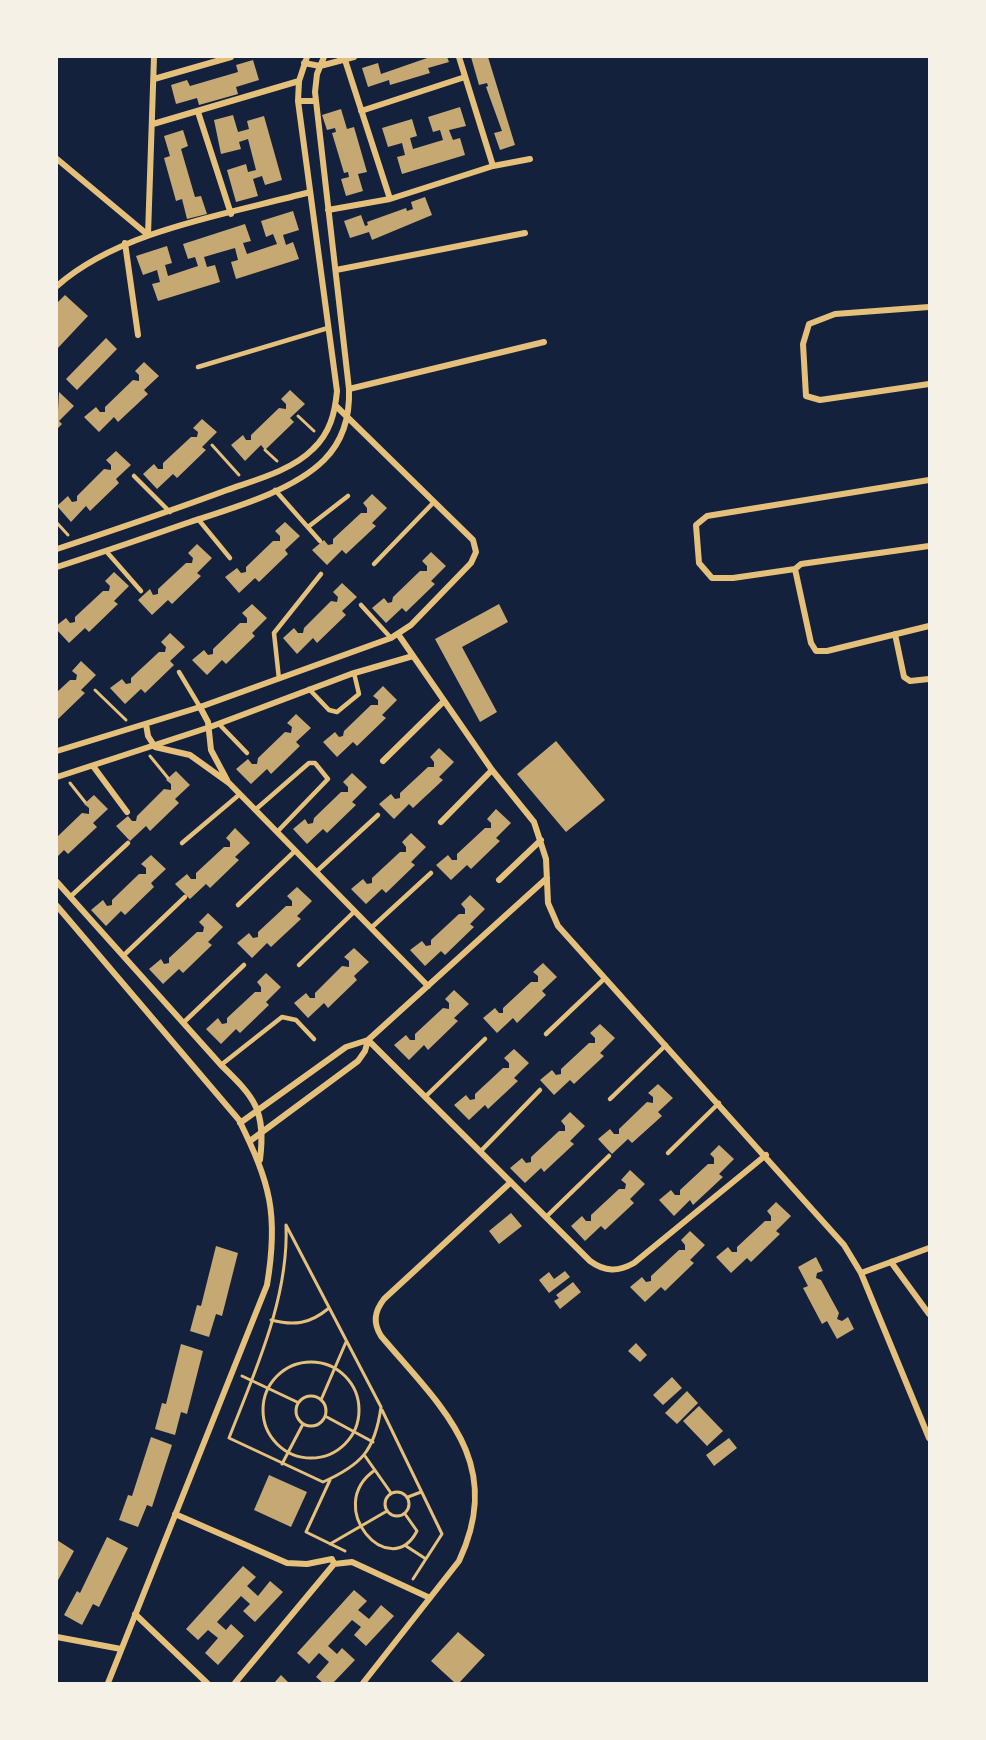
<!DOCTYPE html>
<html>
<head>
<meta charset="utf-8">
<style>
  body { margin:0 }
  #map { position:relative; width:986px; height:1740px; overflow:hidden; background:#14213d; font-family:"IBM Plex Sans",sans-serif }
  canvas { display:block }
  .frame { position:absolute; inset:0; border:58px solid #f6f1e7; pointer-events:none }
</style>
</head>
<body>
<div id="map">
<canvas width="986" height="1740"></canvas>
<div class="frame"></div>
</div>
<script>
const ctx = document.querySelector('canvas').getContext('2d');
ctx.lineJoin = 'round';
function fill(path, color) { ctx.fillStyle = color; ctx.fill(path, 'evenodd'); }
function trace(path, color, width, dash) { ctx.strokeStyle = color; ctx.lineWidth = width; ctx.lineCap = dash ? 'butt' : 'round'; ctx.setLineDash(dash || []); ctx.stroke(path); }
fill(new Path2D(`
  M430 57H447L449 62 428 68 430 73 390 85 389 80 368 87 362 68 378 63 381 74Z
  M471 57H488L515 145 500 150 494 133 502 131 486 87 488 86 487 83 479 85Z
  M253 60 259 80 236 87 238 94 199 105 197 98 176 104 171 85 187 80 190 86 238 72 236 65Z
  M460 107 466 126 449 130 453 140 460 138 465 155 402 174 397 157 405 155 402 143 388 147 382 128 412 119 417 136 410 138 413 149 443 140 440 130 433 132 428 117Z
  M341 109 347 129 354 127 367 172 358 174 363 191 346 196 341 179 349 177 348 172 344 173 332 133 336 132 335 128 327 130 322 115Z
  M233 115 238 132 249 129 247 121 264 116 282 180 265 185 262 176 253 179 258 196 236 202 227 170 246 164 248 172 256 170 248 139 239 142 241 149 221 154 214 120Z
  M183 130 188 146 181 149 195 197 201 196 207 214 187 219 182 199 176 201 164 158 170 156 164 136Z
  M425 197 432 215 372 240 369 232 350 238 344 221 361 215 365 226 368 225 367 222 406 208 407 211 413 209 411 202Z
  M293 211 299 230 283 235 286 245 293 242 299 259 236 279 231 262 238 260 235 248 221 252 204 257 207 267 215 265 220 282 158 301 152 284 160 282 157 270 143 275 136 256 167 246 172 263 165 265 168 276 198 266 195 257 188 259 183 244 245 224 251 241 243 243 247 254 277 244 273 234 266 237 261 221Z
  M65 295 88 316 57 349V303Z
  M106 338 117 349 77 390 66 379Z
  M144 362 159 376 144 390 148 394 118 422 114 417 99 432 84 417 96 407 100 412H105V407L133 380 139 381V375L135 371Z
  M290 390 305 404 290 418 294 422 265 450 261 445 245 461 231 445 243 435 246 440H251V435L279 408 286 409V404L281 399Z
  M59 392 74 406 59 421 62 424 57 429Z
  M202 419 217 432 202 447 206 450 177 478 173 474 157 489 143 474 154 464 158 469H163V463L191 437H197L198 432 193 428Z
  M116 451 131 465 116 479 119 483 90 511 86 506 71 522 57 506 68 496 72 502 77 501V496L104 469 111 470V465L106 460Z
  M372 494 387 508 372 523 376 526 346 554 342 550 327 565 312 550 324 540 328 545 333 544V539L361 513H367V508L363 503Z
  M285 522 300 536 285 550 288 554 259 582 255 578 239 593 225 577 237 568 241 573 246 572V567L273 541H280V536L275 531Z
  M197 544 212 558 197 573 201 576 172 604 168 600 152 615 138 600 150 589 153 595 158 594V589L186 563H192L193 558 188 553Z
  M431 552 446 566 431 581 435 584 406 612 402 608 386 623 372 608 384 598 388 603 392 602 393 597 420 571H427V566L422 561Z
  M114 572 129 586 114 601 118 604 89 632 85 628 69 643 57 630V625L66 618 70 623 75 622V617L103 591H109L110 586 105 581Z
  M342 583 357 597 342 611 346 615 317 643 313 638 297 654 283 638 294 628 298 633H303L304 628 331 601 337 602 338 597 333 592Z
  M252 604 267 618 252 633 255 636 226 664 222 660 207 675 192 660 204 650 208 655 213 654V649L240 623H247V618L242 613Z
  M499 604 508 622 462 647 497 712 480 722 435 639Z
  M170 633 185 647 170 661 174 665 145 693 141 689 125 704 110 688 122 679 126 684 131 683V678L159 652H165L166 647 161 642Z
  M81 661 96 675 81 690 85 693 57 720V692L70 680H76L77 675 72 671Z
  M383 686 397 700 382 715 386 718 357 746 353 742 337 757 323 742 335 732 339 737 343 736 344 731 371 705H378V700L373 696Z
  M296 714 311 728 296 742 300 746 271 774 267 769 251 784 236 769 248 759 252 764H257L258 758 285 732 291 733 292 727 287 723Z
  M556 741 605 800 566 832 517 774Z
  M439 748 454 762 439 777 443 780 413 808 409 804 394 819 379 804 391 794 395 799 400 798V793L428 767H434V762L430 757Z
  M176 771 190 785 175 799 179 803 150 831 146 826 130 841 116 826 128 816 132 821H136L137 816 164 789 171 790V784L166 780Z
  M352 773 367 787 352 802 356 805 327 833 323 829 307 844 293 829 305 819 308 824 313 823 314 818 341 792H348V787L343 782Z
  M94 795 108 809 93 823 97 827 68 854 64 850 57 857V837L82 813 89 814V808L84 804Z
  M496 809 511 823 496 838 500 841 471 869 467 865 451 880 436 865 448 855 452 860H457V854L485 828H491V823L487 819Z
  M235 828 250 843 235 857 239 860 210 888 206 884 190 899 175 884 187 874 191 879H196V873L224 847H230V842L226 838Z
  M411 833 426 847 411 862 415 865 386 893 382 889 366 904 351 889 363 879 367 884 372 883V878L400 852H406V847L402 842Z
  M151 855 166 869 151 883 154 887 125 915 121 911 106 926 91 910 103 900 107 906 112 905V900L139 874H146V868L141 864Z
  M297 887 312 901 297 916 301 919 271 947 267 943 252 958 237 943 249 933 253 938 258 937V932L286 906H292V901L287 896Z
  M470 895 485 909 470 924 474 927 445 955 441 951 425 966 410 950 422 941 426 946 431 945V940L459 914H465V909L461 904Z
  M208 913 223 927 208 942 212 945 183 973 179 969 163 984 149 969 161 959 164 964 169 963V958L197 932H203L204 927 199 922Z
  M354 948 369 962 354 976 357 980 328 1008 324 1003 308 1018 294 1003 306 993 310 998H315V993L342 966 349 967V961L344 957Z
  M543 963 557 977 542 991 546 995 517 1023 513 1018 497 1033 483 1018 495 1008 499 1013H503V1008L531 982H538V976L533 972Z
  M266 973 281 987 266 1002 269 1005 240 1033 236 1029 221 1044 206 1029 218 1018 222 1024 227 1023V1018L255 992H261V987L257 982Z
  M454 990 469 1004 454 1018 458 1021 428 1050 424 1045 409 1060 394 1045 406 1035 410 1040H415V1034L443 1008 449 1009V1003L445 999Z
  M600 1024 615 1038 600 1053 604 1056 574 1084 570 1080 554 1095 540 1080 552 1070 556 1075 561 1074V1069L589 1043H595V1038L590 1033Z
  M514 1049 529 1063 514 1078 518 1081 488 1109 485 1105 469 1120 454 1105 466 1095 470 1100 475 1099V1094L503 1068H509V1063L504 1058Z
  M658 1084 673 1098 658 1112 662 1116 632 1143 628 1139 612 1154 598 1139 610 1129 614 1134H619V1129L647 1102 653 1103V1097L648 1093Z
  M570 1112 585 1126 570 1141 574 1144 544 1172 541 1168 525 1183 510 1168 522 1158 526 1163 531 1162V1157L559 1131H565V1126L561 1121Z
  M719 1145 734 1159 719 1174 723 1177 693 1205 690 1200 674 1216 659 1200 671 1190 675 1195H680V1190L708 1164H714V1158L710 1154Z
  M630 1170 645 1184 630 1199 634 1203 605 1230 601 1226 585 1241 571 1226 582 1216 586 1221H591V1215L619 1189H625L626 1184 621 1180Z
  M776 1202 791 1216 776 1231 780 1234 751 1262 747 1258 731 1273 716 1257 728 1247 732 1252H737V1247L765 1221H771V1216L767 1211Z
  M511 1213 522 1226 499 1244 489 1231Z
  M690 1231 705 1245 690 1260 694 1263 665 1291 661 1287 645 1302 630 1287 642 1277 646 1282 651 1281V1276L679 1250H685V1245L681 1240Z
  M216 1246 238 1253 222 1316 216 1314 209 1337 190 1331 197 1305 201 1306Z
  M816 1257 823 1271 817 1273 816 1278 821 1280 839 1313 837 1319 842 1321 848 1317 854 1329 837 1339 827 1321 822 1324 803 1288 808 1286 798 1267Z
  M565 1271 570 1277 549 1293 539 1280 549 1272 554 1279Z
  M573 1282 581 1292 560 1309 554 1301 559 1298 556 1295Z
  M636 1343 647 1355 640 1362 628 1351Z
  M181 1344 203 1351 187 1414 181 1412 175 1435 155 1429 162 1403 166 1404Z
  M672 1377 682 1388 663 1405 653 1395Z
  M687 1391 698 1403 677 1424 665 1413Z
  M699 1406 723 1431 707 1446 683 1421Z
  M151 1437 172 1445 152 1507 147 1505 138 1527 119 1520 128 1495 132 1496Z
  M729 1438 737 1448 714 1466 706 1455Z
  M269 1475 307 1492 291 1527 254 1510Z
  M107 1537 128 1548 99 1607 93 1604 82 1625 64 1615 77 1591 80 1593Z
  M57 1540 74 1551 57 1582Z
  M243 1566 256 1577 247 1586 258 1596 270 1581 283 1592 255 1622 243 1611 250 1604 241 1596 217 1622 226 1630 231 1624 244 1636 218 1665 205 1653 218 1638 208 1630 198 1640 186 1629Z
  M354 1590 367 1601 358 1610 369 1619 381 1605 394 1616 366 1646 354 1635 361 1627 352 1620 328 1646 337 1654 342 1648 355 1660 333 1683H323L316 1677 329 1662 319 1653 309 1664 297 1653Z
  M458 1632 485 1655 459 1683H455L431 1661Z
  M281 1675 289 1683H274Z`), '#c6a872');
trace(new Path2D(`
  M298 416 314 431
  M212 445 239 475
  M265 450 277 461
  M57 523 68 535
  M95 690 126 720
  M150 756 168 778
  M70 783 85 802
  M286 1225 381 1407C375 1451 361 1465 323 1482L229 1438C255 1371 289 1298 286 1225Z
  M271 1320C294 1326 310 1324 329 1308
  M263 1410a48 48 0 1 1 96 0a48 48 0 1 1-96 0Z
  M242 1376 297 1402
  M296 1411a15 15 0 1 1 30 0a15 15 0 1 1-30 0Z
  M321 1400 346 1342
  M382 1410 442 1534 413 1579
  M325 1416 373 1442
  M365 1456 391 1493
  M282 1464 303 1424
  M375 1470C322 1507 390 1583 417 1531L405 1514
  M330 1480 306 1532 345 1551
  M385 1504a12 12 0 1 1 24 0a12 12 0 1 1-24 0Z
  M408 1497 421 1492
  M330 1544 387 1511
  M406 1546 426 1559`), '#e5c07b', 3);
trace(new Path2D(`
  M198 367 328 328
  M134 476 170 512
  M275 490 320 541
  M198 519 230 558
  M308 527 348 496
  M106 551 141 591
  M374 564 434 502
  M361 605 391 638
  M179 672 200 707
  M279 679 274 633 321 574
  M309 689 329 710 337 712 359 694 354 673
  M219 724 247 753
  M255 810 309 763H315L328 779 277 832
  M182 843 240 794
  M316 872 378 815
  M70 897 128 843
  M238 905 295 851
  M371 928 431 873
  M123 956 185 897
  M299 965 355 911
  M183 1023 244 965
  M546 1034 605 978
  M221 1065 282 1017 296 1020 314 1039
  M425 1097 485 1039
  M610 1099 666 1045
  M480 1152 540 1090
  M668 1153 719 1103
  M546 1217 609 1156`), '#e5c07b', 4.5);
trace(new Path2D(`
  M459 57 493 166
  M345 60 390 199
  M304 63 320 66 354 57
  M154 79 231 57
  M298 101H315
  M361 111 465 77
  M198 112 231 214
  M153 124 299 81
  M57 159 148 235
  M328 210 390 199 493 166 530 159
  M148 235 154 57
  M125 243 138 335
  M336 270 525 233
  M57 286C120 230 229 214 310 192
  M929 307 835 314 809 324 803 344 806 396 820 400 929 384
  M349 389 544 342
  M929 546 801 564 795 569 811 643 816 651H827L929 626
  M57 549C114 530 171 511 227 490 255 480 291 471 313 449 330 433 335 413 337 391L298 101 299 81 307 57
  M57 567C100 553 144 538 187 523 229 509 292 492 324 460 343 441 350 416 349 389L315 92 317 74 324 57
  M795 569 733 578H712L699 563 696 525 707 516 929 480
  M398 634 492 770 534 822 546 859 548 903 558 926 844 1245 861 1273 929 1438
  M895 634 904 677 910 681 929 679
  M200 707 208 722 211 750 227 780
  M146 724 148 736 155 747 190 755 229 783 428 986
  M57 751 200 707 391 638 411 625 471 563 476 552 473 540 336 406
  M383 761 444 701
  M93 766 127 812
  M57 777 210 727 351 674 413 656
  M441 822 492 770
  M499 880 541 840
  M57 882 221 1065C255 1098 266 1110 260 1160
  M57 906 239 1120C270 1183 279 1214 267 1285L108 1683
  M368 1040 590 1261C605 1272 618 1272 634 1263L766 1155
  M240 1123 346 1047 368 1040
  M250 1141 358 1061 365 1051 368 1040 547 878
  M891 1262 929 1314
  M861 1273 929 1248
  M175 1514 287 1563 307 1564 332 1559 334 1564 352 1562 430 1598
  M135 1614 207 1683
  M57 1637 121 1649
  M235 1683 334 1564
  M363 1683 459 1561C506 1461 441 1407 381 1336 373 1323 374 1312 384 1299L511 1182`), '#e5c07b', 6);
</script>
</body>
</html>
